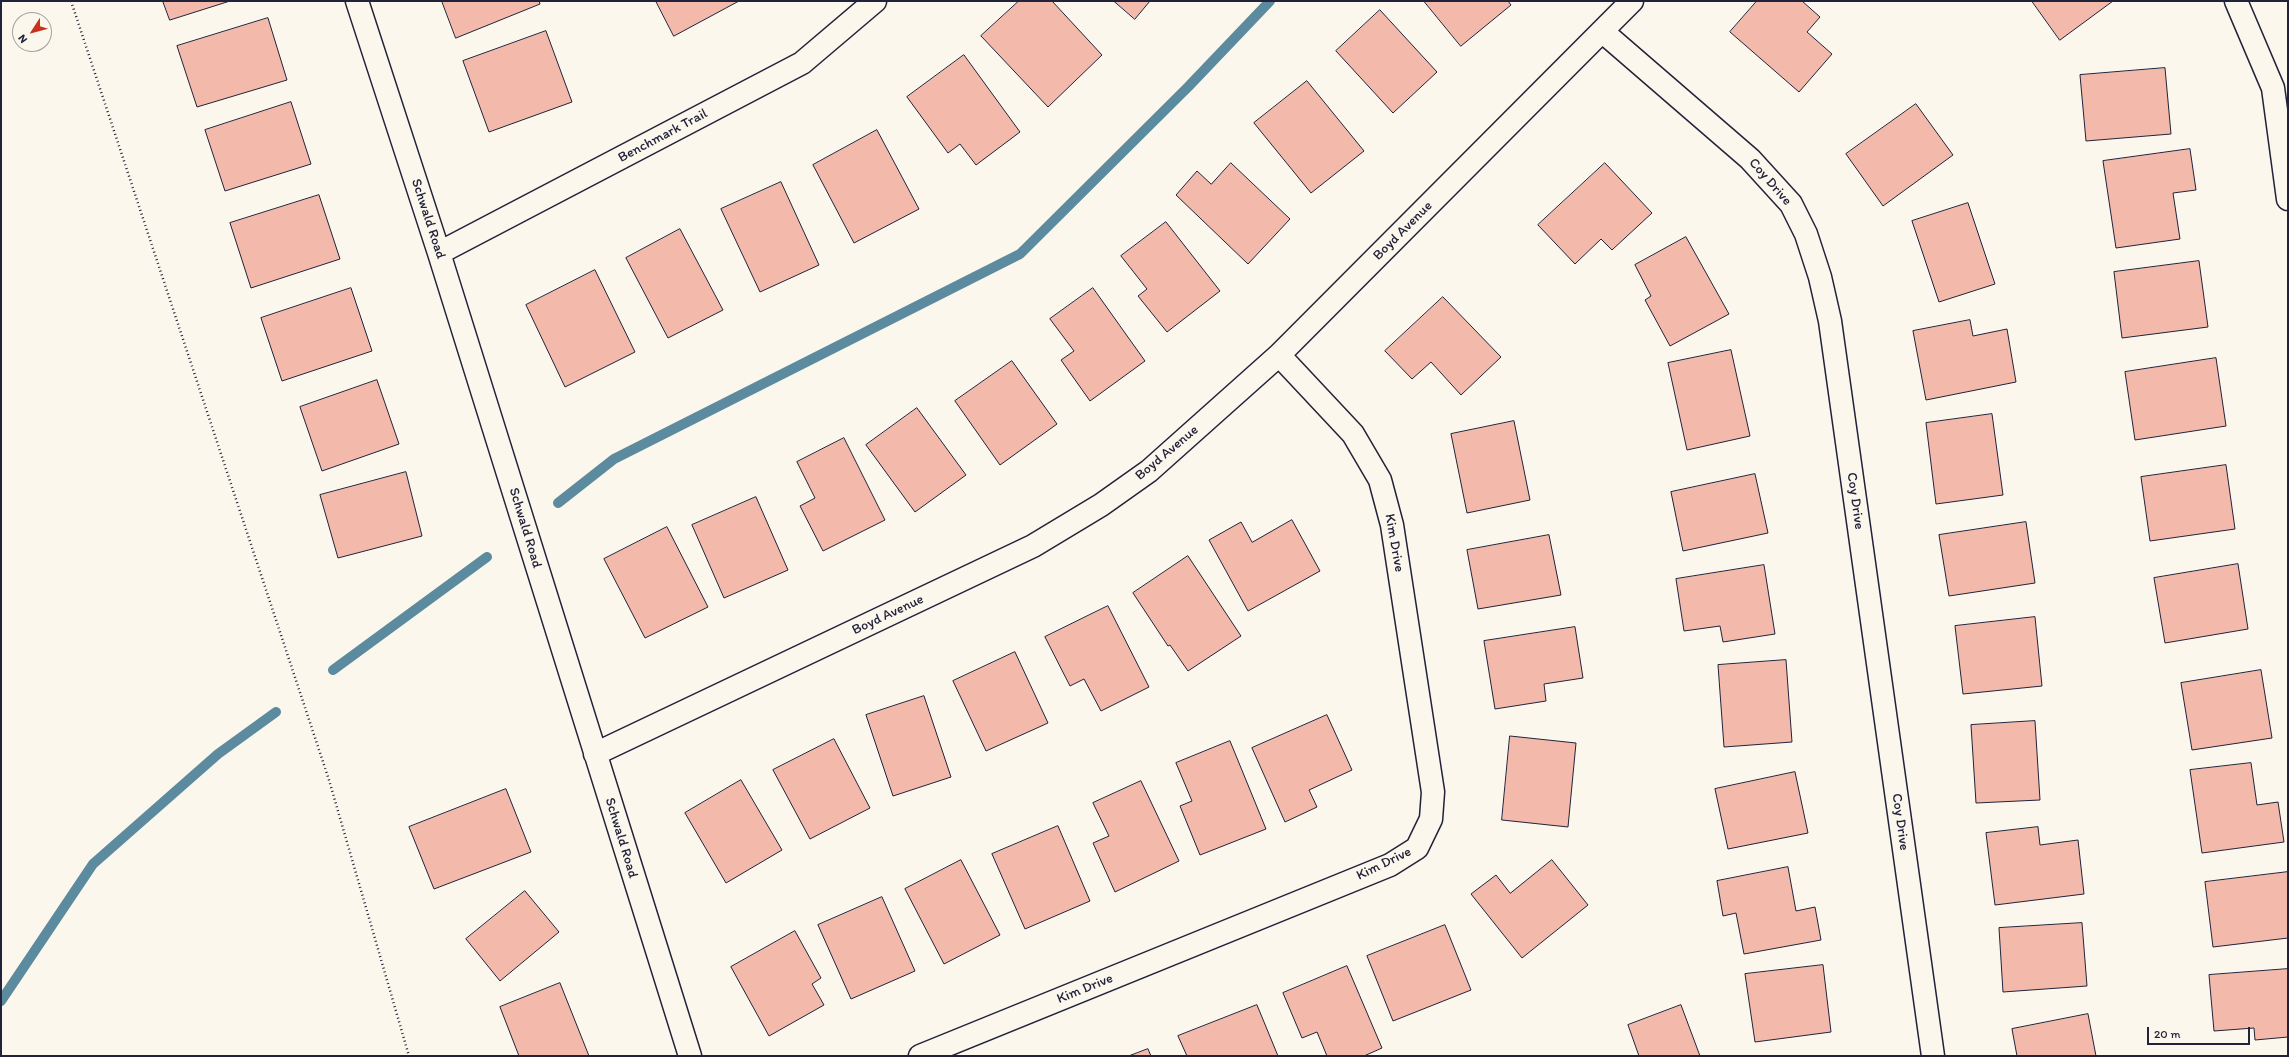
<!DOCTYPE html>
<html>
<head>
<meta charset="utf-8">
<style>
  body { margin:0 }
  #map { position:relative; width:2289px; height:1057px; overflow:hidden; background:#fbf7ec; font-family:Itim,sans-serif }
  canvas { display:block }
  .frame { position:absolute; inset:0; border:2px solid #22223b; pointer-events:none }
  .north { position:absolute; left:12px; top:12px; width:40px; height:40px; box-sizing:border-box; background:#fbf7ec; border:1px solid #a4a2a5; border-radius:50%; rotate:234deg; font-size:11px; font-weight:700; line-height:16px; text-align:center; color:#22223b }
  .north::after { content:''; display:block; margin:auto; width:14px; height:18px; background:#c8321e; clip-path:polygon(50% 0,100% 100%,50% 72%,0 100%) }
  .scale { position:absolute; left:2147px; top:1027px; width:103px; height:18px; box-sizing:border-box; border:2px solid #22223b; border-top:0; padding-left:5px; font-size:12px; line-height:14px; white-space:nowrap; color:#22223b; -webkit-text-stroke:3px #fbf7ec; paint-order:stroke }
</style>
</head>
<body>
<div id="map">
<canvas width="2289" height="1057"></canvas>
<div class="frame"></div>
<div class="north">N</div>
<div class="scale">20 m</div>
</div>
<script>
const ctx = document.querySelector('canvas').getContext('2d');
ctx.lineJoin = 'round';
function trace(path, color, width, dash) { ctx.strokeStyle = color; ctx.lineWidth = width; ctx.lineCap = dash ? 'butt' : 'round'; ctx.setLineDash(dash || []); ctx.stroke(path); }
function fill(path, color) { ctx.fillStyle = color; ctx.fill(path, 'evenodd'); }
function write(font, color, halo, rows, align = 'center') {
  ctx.font = font + ' Itim,sans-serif'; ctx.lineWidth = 3; ctx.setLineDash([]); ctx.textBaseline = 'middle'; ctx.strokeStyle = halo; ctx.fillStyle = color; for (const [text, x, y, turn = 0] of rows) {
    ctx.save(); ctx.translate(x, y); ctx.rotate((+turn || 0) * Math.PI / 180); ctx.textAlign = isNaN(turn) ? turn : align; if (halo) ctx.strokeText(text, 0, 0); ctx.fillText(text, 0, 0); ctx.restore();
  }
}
trace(new Path2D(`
  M558 503 614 459 1020 254 1188 87 1270 1
  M333 670 487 557
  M1 1001 93 864 218 754 276 712`), '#5c8b9f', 10);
const building = new Path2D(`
  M163 1H230L170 20Z
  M442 1H539L540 4 456 38Z
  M656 1H739L674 36Z
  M1019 1H1052L1102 55 1048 107 981 36Z
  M1114 1H1150L1135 19Z
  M1424 1H1508L1511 5 1461 46Z
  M1757 1H1802L1820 17 1807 32 1832 54 1799 92 1730 32Z
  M2032 1H2113L2060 40Z
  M1380 10 1437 72 1393 113 1336 51Z
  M268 18 287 80 197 107 177 46Z
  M546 31 572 102 489 132 463 61Z
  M964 55 1020 132 976 165 960 144 948 153 907 97Z
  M2165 68 2171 134 2086 141 2080 75Z
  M1307 81 1364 151 1311 193 1254 123Z
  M291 102 311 164 225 191 205 130Z
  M1916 104 1953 155 1883 206 1846 154Z
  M877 130 919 209 854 243 813 165Z
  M2190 149 2196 190 2173 193 2180 239 2116 248 2103 161Z
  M1231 163 1290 219 1248 264 1176 195 1197 171 1211 184Z
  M1605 163 1652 213 1612 250 1601 239 1575 264 1538 225Z
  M781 182 819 265 760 292 721 209Z
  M319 195 340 259 251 288 230 223Z
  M1968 203 1995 284 1939 302 1912 221Z
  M1166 222 1220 291 1167 332 1138 296 1147 289 1121 256Z
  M680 229 723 310 668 338 626 258Z
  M1686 237 1729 314 1670 346 1645 300 1651 296 1635 265Z
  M2199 261 2208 327 2122 338 2114 272Z
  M595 270 635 352 565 387 526 305Z
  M351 288 372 351 282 381 261 318Z
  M1093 288 1145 361 1090 401 1061 360 1074 351 1050 319Z
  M1443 297 1501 357 1461 395 1431 362 1412 379 1385 351Z
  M1970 320 1973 336 2007 329 2016 382 1926 400 1913 331Z
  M1731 350 1750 436 1687 450 1668 363Z
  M2216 358 2226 426 2135 440 2125 372Z
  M1012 361 1057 424 1000 465 955 401Z
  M377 380 399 444 322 471 300 407Z
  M917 408 966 475 915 512 866 445Z
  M1992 414 2003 495 1936 504 1926 423Z
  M1514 421 1530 500 1467 513 1451 434Z
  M844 438 885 520 823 551 800 506 815 498 797 462Z
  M2226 465 2235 529 2150 541 2141 477Z
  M406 472 422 536 338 558 320 495Z
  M1755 474 1768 533 1683 551 1671 492Z
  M756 497 788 570 724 598 692 525Z
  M1292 520 1320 571 1248 611 1209 540 1241 522 1252 542Z
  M2026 522 2035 583 1949 596 1939 535Z
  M667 527 708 607 645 638 604 559Z
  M1549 535 1561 595 1478 609 1467 550Z
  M1188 556 1241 636 1188 671 1170 645 1168 646 1133 593Z
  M2238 564 2248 629 2165 643 2154 578Z
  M1764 565 1775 634 1723 642 1720 626 1684 631 1676 579Z
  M1108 606 1149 687 1101 711 1084 679 1070 686 1045 637Z
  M2035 617 2042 686 1963 694 1955 626Z
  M1575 627 1583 678 1544 684 1546 701 1495 709 1484 641Z
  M1015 652 1048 723 986 751 953 681Z
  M1786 660 1792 742 1724 747 1718 665Z
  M2261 670 2272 738 2192 750 2181 683Z
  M924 696 951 777 893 796 866 715Z
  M1327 715 1352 770 1309 790 1317 807 1285 822 1252 748Z
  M2035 721 2040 800 1976 803 1971 725Z
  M1510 736 1576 743 1568 827 1502 820Z
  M834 739 870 808 810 839 773 770Z
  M1230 741 1266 829 1200 855 1180 806 1192 801 1176 763Z
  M2251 763 2257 805 2278 802 2284 842 2202 853 2190 770Z
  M1795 772 1808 833 1728 849 1715 789Z
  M741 780 782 850 726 883 685 813Z
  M1141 781 1179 861 1115 892 1093 843 1109 836 1093 803Z
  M506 789 531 852 434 889 409 827Z
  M1058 826 1090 901 1025 929 992 854Z
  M2038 827 2040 845 2078 840 2084 894 1995 905 1986 833Z
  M961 860 1000 935 944 964 905 889Z
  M1552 860 1588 905 1522 958 1471 894 1496 875 1510 893Z
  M1788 867 1796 911 1815 907 1821 940 1744 954 1736 913 1723 916 1717 881Z
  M2288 872V938L2213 947 2205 882Z
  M525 891 559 932 500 981 466 939Z
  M882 897 915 971 851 999 818 925Z
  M2082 923 2087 986 2003 992 1999 928Z
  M1445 925 1471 990 1393 1021 1367 956Z
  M795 931 821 978 812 984 824 1005 769 1036 731 967Z
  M1823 965 1831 1032 1755 1042 1745 974Z
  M1347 966 1382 1048 1364 1056H1327L1317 1032 1302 1038 1283 993Z
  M2288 969V1037L2255 1040 2254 1028 2214 1031 2209 975Z
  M560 983 589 1056H519L500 1007Z
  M1257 1005 1278 1056H1187L1178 1036Z
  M1681 1005 1700 1056H1639L1628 1025Z
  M2088 1014 2096 1056H2017L2012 1029Z
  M1148 1049 1151 1056H1129Z`);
fill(building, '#f3baab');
trace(building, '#22223b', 1);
const street = new Path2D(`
  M357 1 439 253 690 1056
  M2236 1 2273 88 2288 199
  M1603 32 1750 159 1791 204 1806 234 1820 277 1830 321 1933 1056
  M439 253 802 63 875 1
  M595 754 1033 546 1101 505 1149 471 1279 355 1632 1
  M920 1056 1390 865 1417 848 1431 819 1433 792 1392 525 1380 480 1353 434 1279 355`);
trace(street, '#22223b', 25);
trace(new Path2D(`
  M71 1 329 780 409 1056`), '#22223b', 2.5, [1, 3]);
trace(street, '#fbf7ec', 22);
write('14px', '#22223b', '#fbf7ec', [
  ["Benchmark Trail",663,136,-28],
  ["Coy Drive",1770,182,49],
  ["Schwald Road",428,219,72],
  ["Boyd Avenue",1403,231,-45],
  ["Boyd Avenue",1167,453,-40],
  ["Coy Drive",1855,501,82],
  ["Schwald Road",525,528,73],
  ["Kim Drive",1394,543,80],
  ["Boyd Avenue",888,615,-25],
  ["Coy Drive",1900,822,82],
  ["Schwald Road",621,838,73],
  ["Kim Drive",1384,864,-26],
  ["Kim Drive",1085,989,-22]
]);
</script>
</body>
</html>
